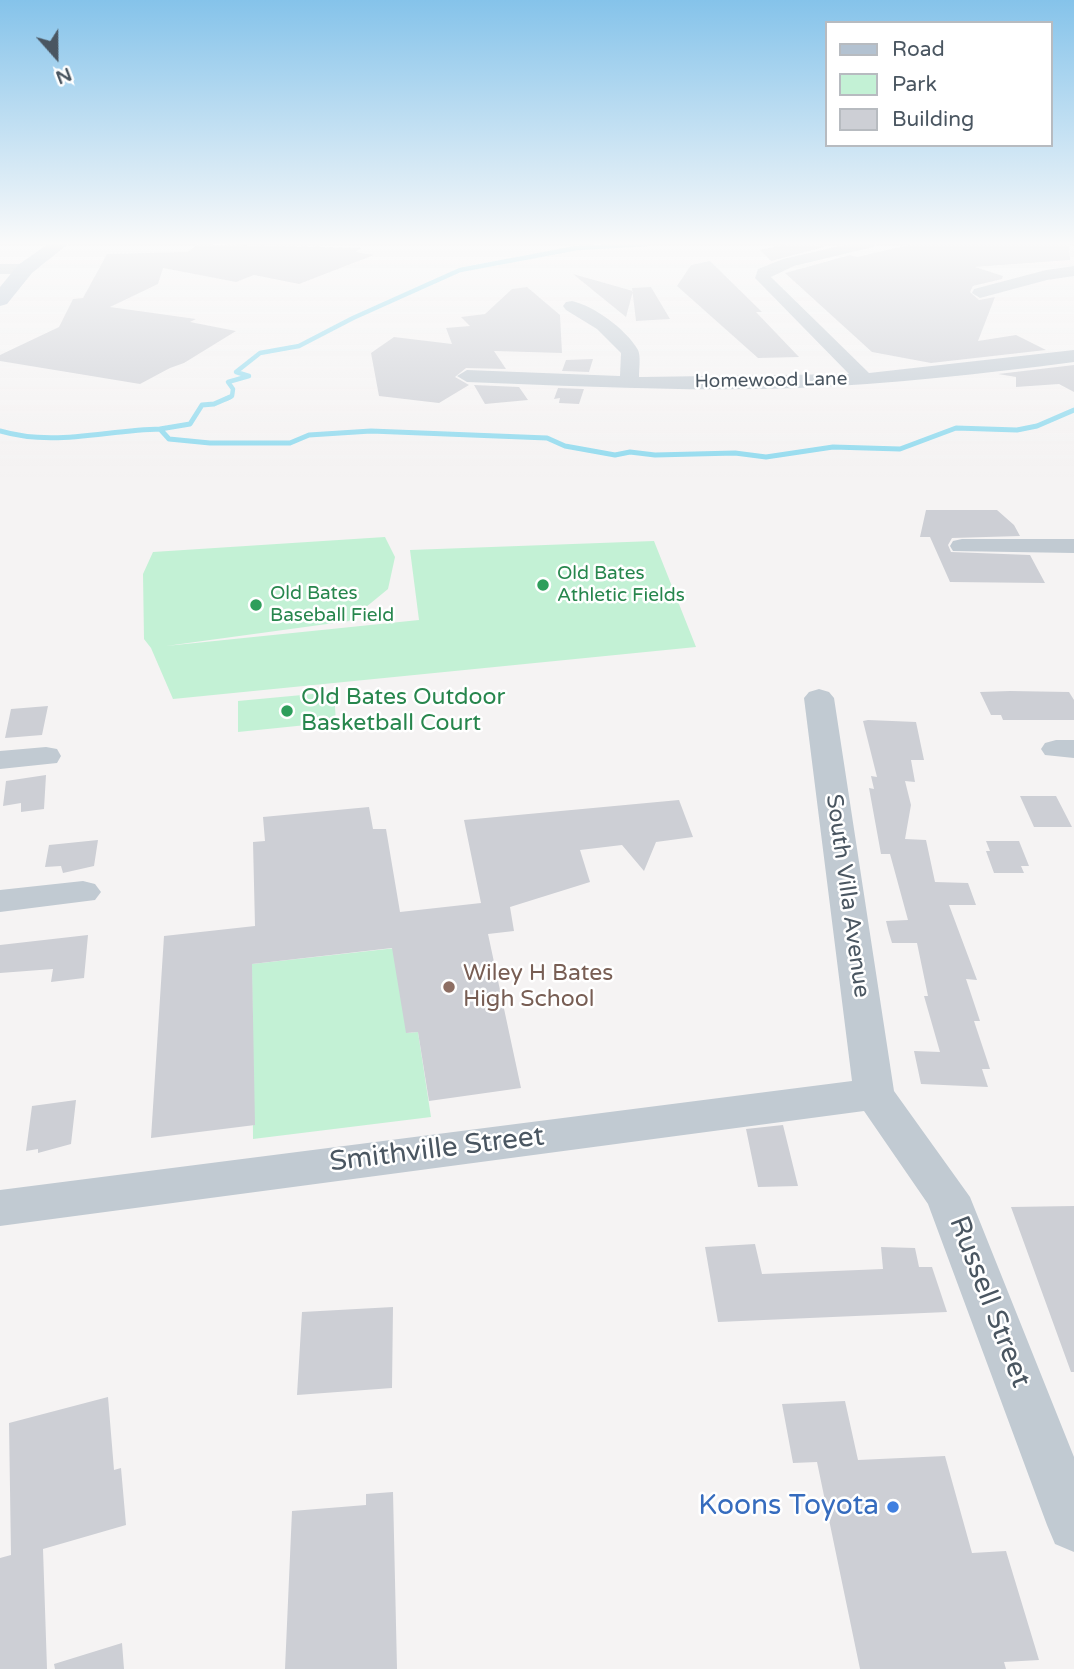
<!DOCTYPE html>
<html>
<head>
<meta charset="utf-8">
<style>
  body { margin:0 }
  #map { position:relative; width:1074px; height:1669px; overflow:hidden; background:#f5f3f3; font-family:"Varela Round",sans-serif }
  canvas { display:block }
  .legend { position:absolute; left:825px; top:21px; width:228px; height:126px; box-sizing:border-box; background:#fff; border:2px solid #b7bbc0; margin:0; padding:9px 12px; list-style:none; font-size:21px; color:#4a5661 }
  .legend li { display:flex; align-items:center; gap:14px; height:35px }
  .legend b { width:35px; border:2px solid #b7bbc0 }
  .north { position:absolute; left:21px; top:21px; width:70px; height:70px; -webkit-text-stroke:5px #fff; paint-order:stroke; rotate:159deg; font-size:19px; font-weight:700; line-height:28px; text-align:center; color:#4a5661 }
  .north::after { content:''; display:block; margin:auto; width:24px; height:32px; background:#4a5661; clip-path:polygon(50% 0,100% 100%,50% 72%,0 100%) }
</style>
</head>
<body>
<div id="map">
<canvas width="1074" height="1669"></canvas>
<ul class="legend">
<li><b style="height:9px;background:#b3c2d1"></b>Road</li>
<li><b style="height:19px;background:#c3f1d5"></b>Park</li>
<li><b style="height:19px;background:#cdcfd5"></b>Building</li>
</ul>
<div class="north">N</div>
</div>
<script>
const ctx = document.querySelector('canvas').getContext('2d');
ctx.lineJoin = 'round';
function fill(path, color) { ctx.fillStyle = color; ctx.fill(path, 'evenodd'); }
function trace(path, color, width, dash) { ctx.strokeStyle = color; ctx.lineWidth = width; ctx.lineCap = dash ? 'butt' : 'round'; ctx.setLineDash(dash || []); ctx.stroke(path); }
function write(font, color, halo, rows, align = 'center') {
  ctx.font = font + ' "Varela Round",sans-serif'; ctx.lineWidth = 5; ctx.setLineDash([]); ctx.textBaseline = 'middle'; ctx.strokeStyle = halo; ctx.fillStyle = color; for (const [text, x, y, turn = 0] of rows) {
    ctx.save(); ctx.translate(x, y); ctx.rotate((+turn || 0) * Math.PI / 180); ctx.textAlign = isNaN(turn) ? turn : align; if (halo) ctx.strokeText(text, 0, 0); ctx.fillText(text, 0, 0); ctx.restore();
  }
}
fill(new Path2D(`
  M385 537 395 557 388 589 349 621 166 646 419 620 410 550 654 541 696 647 173 699 151 648 144 639 143 574 153 552Z
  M334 692 336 722 238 732V701Z
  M405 947 406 1033 418 1032 431 1117 253 1139 252 964Z`), '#c3f1d5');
trace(new Path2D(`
  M226 399 232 396 233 389 228 382 249 376 236 372 260 353 299 346 353 318 460 270 577 248 646 244`), '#90daee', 4.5);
trace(new Path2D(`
  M160 429 190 424 202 405 214 404 230 397
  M0 431C54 447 105 430 160 429L169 439 210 443H290L309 435 371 431 547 438 565 446 615 455 630 452 655 455 735 453 766 457 833 447 900 449 956 428 1017 430 1037 426 1074 410`), '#90daee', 5);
fill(new Path2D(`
  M198 244 361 248 356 252 374 255 299 284 254 275 236 282 163 268 158 284 110 307 196 319 190 322 236 331 184 363 170 368 140 384 0 361V355L59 327 73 299 83 298 107 254 188 252Z
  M789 244H813L824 247 771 261 760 250Z
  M913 244H1069L1070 260 975 267 1003 276 1002 279 973 286 970 292 979 300 995 297 978 341 1016 335 1046 350 931 363 872 352 785 273 850 255 857 257Z
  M710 261 762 312H756L799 357 758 358 677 286 691 265Z
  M573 274 633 291 626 317Z
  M527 287 560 315 562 353 494 351 506 369 466 368 455 377 469 385 439 403 379 396 371 353 394 337 452 344 446 328 470 326 461 317 485 314 512 289Z
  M651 287 670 319 636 321 632 288Z
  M593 359 589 372 562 371 566 360Z
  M1074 365V392L1059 384 1016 387V377L998 374Z
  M474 385 519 387 528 400 485 404Z
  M558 388 584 389 579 404 559 403 560 398 554 399Z
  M926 510H997L1014 525 1020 536 952 538 948 545 951 552 1030 555 1045 583 950 582 930 537H920Z
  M1010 691 1069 692 1074 700V720H1003L1001 715H991L980 692Z
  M48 706 42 735 5 738 11 709Z
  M868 720 916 722 924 760H911L915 782 905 781 911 805 905 839 926 840 935 882 968 883 976 905H949L977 980 966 979 980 1021H974L990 1069H982L988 1087 921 1084 914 1051 940 1052 924 996H928L917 943H892L889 933 886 921 908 920 890 854H881L869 788 874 789 871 776 877 777 863 721Z
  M46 775 44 809 21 812V803L3 806 6 781Z
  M1020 796H1056L1072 827H1034Z
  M679 800 693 837 656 842 644 871 622 845 580 850 590 882 510 907 514 931 488 934 521 1088 429 1101 418 1032 406 1033 392 948 252 964 255 1125 151 1138 164 936 255 926 253 842 265 841 263 817 369 807 373 829H386L400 912 481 903 464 820Z
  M98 840 94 866 63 873 61 866 45 867 49 845Z
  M986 841H1019L1029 866H1021L1024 873H994L986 851H990Z
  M88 935 84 978 51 982 53 969 0 973V945Z
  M76 1100 71 1144 38 1153V1149L26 1151 32 1106Z
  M783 1125 798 1186 758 1187 746 1129Z
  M1074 1206V1372H1071L1011 1207Z
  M755 1244 762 1274 883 1269 881 1247 915 1248 919 1267H932L947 1312 718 1322 705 1247Z
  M393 1307 392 1388 297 1395 302 1312Z
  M108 1397 114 1470 121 1468 126 1525 43 1549 47 1669H0V1558L11 1555 9 1423Z
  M845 1401 858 1460 945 1456 972 1553 1006 1551 1039 1660 1004 1662 1006 1669H860L817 1462 793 1463 782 1404Z
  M393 1492 397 1669H285L292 1511 366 1505V1494Z
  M122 1643 124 1669H55L54 1664Z`), '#cdcfd5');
fill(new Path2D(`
  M849 244H876L873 247 794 266 771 277 869 373 1074 350V362C982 374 890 384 798 388 687 392 577 386 467 382L457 376 467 370 620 376 621 353 597 329 566 310 563 306 566 302 572 301C594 306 626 329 638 350 641 356 639 369 639 377L849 374 755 278 758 269 783 259Z
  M0 264H25L33 269 25 274H0Z
  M1074 266V276L1047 280 980 298 972 293 974 289 1046 270Z
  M962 539H1074V553L953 551 950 546 953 541Z
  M819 689 829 692 834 698 894 1091 970 1197 1074 1457V1552L1055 1544 1047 1525 928 1204 864 1111 0 1226V1190L852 1081 804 698 809 692Z
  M1056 740H1074V758L1045 755 1041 749 1045 743Z
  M46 747 57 749 61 756 57 763 0 769V751Z
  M83 881 95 884 101 892 95 900 0 912V890Z`), '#c1cad2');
fill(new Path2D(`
  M48 244H68L32 273 7 304 0 306V287L18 265Z`), '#b3c2d1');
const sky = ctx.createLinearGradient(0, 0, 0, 477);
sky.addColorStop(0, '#85c3ea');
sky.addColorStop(0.51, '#fafafa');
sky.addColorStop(1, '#fafafa00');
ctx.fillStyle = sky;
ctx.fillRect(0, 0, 1074, 477);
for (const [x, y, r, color] of [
  [543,585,7,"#2e9e5b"],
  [256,605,7,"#2e9e5b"],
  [287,711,7,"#2e9e5b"],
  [449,987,7,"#8d6e63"],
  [893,1507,7,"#3f7fe0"]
]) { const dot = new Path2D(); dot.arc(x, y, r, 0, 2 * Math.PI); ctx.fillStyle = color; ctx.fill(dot); trace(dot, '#fff', 2.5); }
write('19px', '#4a5661', '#fff', [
  ["Homewood Lane",771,381,-1]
]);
write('19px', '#27864d', '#fff', [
  ["Old Bates",557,574],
  ["Athletic Fields",557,596],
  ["Old Bates",270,594],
  ["Baseball Field",270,616]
], 'left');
write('23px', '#27864d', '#fff', [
  ["Old Bates Outdoor",301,698],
  ["Basketball Court",301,724]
], 'left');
write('23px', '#4a5661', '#fff', [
  ["South Villa Avenue",847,896,82]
]);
write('23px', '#785e54', '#fff', [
  ["Wiley H Bates",463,974],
  ["High School",463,1000]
], 'left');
write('28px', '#4a5661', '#fff', [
  ["Smithville Street",437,1150,-7],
  ["Russell Street",989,1302,69]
]);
write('28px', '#366cbe', '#fff', [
  ["Koons Toyota",879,1507]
], 'right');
</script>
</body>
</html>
